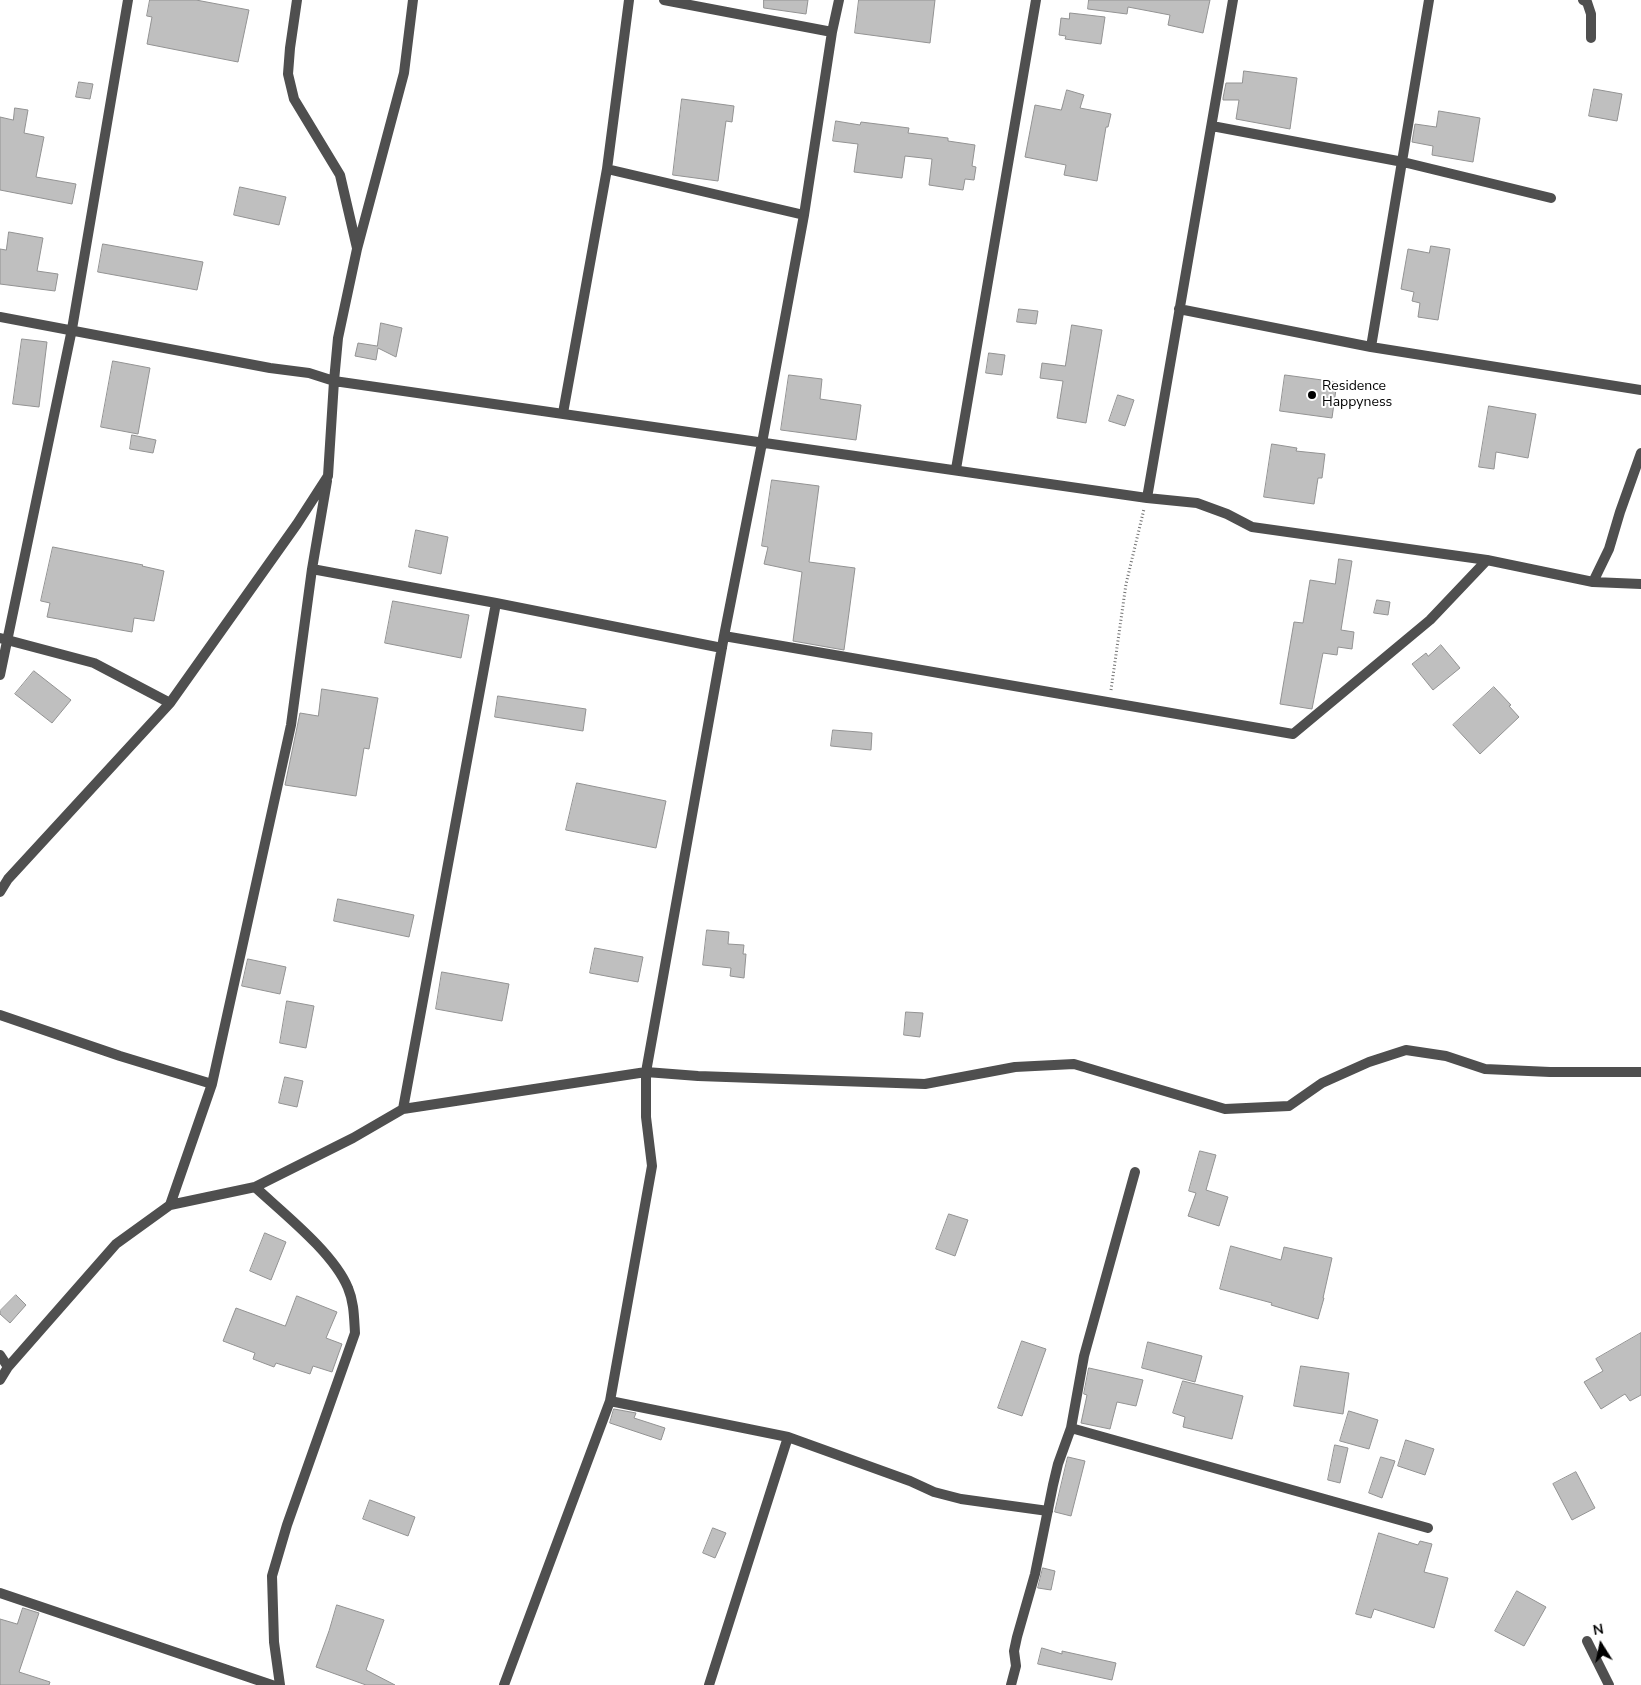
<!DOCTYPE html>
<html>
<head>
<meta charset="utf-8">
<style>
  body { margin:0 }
  #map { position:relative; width:1641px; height:1685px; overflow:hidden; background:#fff; font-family:"Nunito Sans",sans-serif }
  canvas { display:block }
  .north { position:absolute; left:1576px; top:1620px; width:50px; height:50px; -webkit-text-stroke:4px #fff; paint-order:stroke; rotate:350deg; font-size:14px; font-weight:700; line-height:20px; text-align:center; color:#000 }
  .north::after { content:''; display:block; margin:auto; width:18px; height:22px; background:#000; clip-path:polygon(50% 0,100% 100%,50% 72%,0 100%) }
</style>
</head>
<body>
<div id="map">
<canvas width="1641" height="1685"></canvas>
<div class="north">N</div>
</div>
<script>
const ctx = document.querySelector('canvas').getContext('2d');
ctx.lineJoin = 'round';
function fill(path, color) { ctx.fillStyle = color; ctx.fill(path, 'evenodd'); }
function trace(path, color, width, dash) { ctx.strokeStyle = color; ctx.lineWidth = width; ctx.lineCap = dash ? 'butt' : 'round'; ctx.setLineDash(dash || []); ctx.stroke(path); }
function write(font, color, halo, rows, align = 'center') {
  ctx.font = font + ' "Nunito Sans",sans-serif'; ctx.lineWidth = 4; ctx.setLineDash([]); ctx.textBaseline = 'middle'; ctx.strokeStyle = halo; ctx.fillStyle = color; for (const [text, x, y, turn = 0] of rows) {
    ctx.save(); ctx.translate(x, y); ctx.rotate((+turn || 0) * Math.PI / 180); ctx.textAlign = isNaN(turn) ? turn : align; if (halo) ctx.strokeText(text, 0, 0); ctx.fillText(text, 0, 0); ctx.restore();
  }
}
const building = new Path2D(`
  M150 0H196L249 10 238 62 147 44 152 17 147 16Z
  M764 0H808L806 14 764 8Z
  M859 0H935L930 43 855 33Z
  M1089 0H1210L1203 33 1168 25 1170 15 1128 7 1127 14 1088 9Z
  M1070 13 1105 17 1101 44 1065 39 1066 36 1059 35 1061 18 1069 19Z
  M1244 71 1297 78 1290 129 1236 119 1239 100H1223V98L1226 83H1242Z
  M79 82 93 84 90 99 76 97Z
  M1594 89 1622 94 1617 121 1589 116Z
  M1067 90 1084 95 1080 108 1111 114 1108 127H1106L1097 181 1064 175 1066 165 1025 157 1035 105 1061 110Z
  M682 99 734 106 732 122 726 121 718 181 673 175Z
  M15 108 28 110 24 133 44 137 36 177 76 184 72 204 0 190V117L13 120Z
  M1439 111 1480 118 1473 162 1432 155 1433 146 1412 142 1415 124 1436 127Z
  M836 121 860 125 861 122 909 128 908 133 948 138V141L975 145 972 166 976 167 974 180 965 179 963 190 929 185 932 159 905 156 902 178 854 172 858 144 833 141Z
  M240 187 286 197 279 225 234 215Z
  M9 232 43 238 37 271 58 274 55 291 0 284V249L6 250Z
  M103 244 203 262 197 290 98 272Z
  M1431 246 1450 249 1438 320 1418 317 1420 303 1412 301 1414 292 1401 289 1408 249 1429 253Z
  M1019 309 1038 311 1036 324 1017 322Z
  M381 323 402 328 396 357 378 348 376 360 355 356 358 343 377 346Z
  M1072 325 1102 330 1086 423 1057 418 1063 381 1040 378 1042 363 1065 366Z
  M22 339 47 342 39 407 13 404Z
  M989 353 1005 355 1002 375 986 373Z
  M113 361 150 368 138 434 101 427Z
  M789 375 822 379 820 399 861 405 856 440 781 430Z
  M1285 375 1337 382 1332 418 1280 411Z
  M1118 395 1134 400 1125 426 1109 421Z
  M1489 406 1536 414 1528 458 1496 452 1494 469 1479 467Z
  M132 435 156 440 153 453 130 449Z
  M1272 444 1297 448 1296 451 1325 454 1322 478H1318L1314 504 1264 497Z
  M772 480 819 486 809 562 855 568 844 650 793 641 802 572 764 564 768 547 762 546Z
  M416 530 448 537 441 574 409 567Z
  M53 547 143 565 142 566 164 571 154 621 134 618 132 632 47 617 50 603 41 601Z
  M1339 559 1352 561 1341 630 1354 632 1352 649 1338 647 1337 655 1323 653 1312 709 1280 704 1294 622 1303 623 1310 580 1335 584Z
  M1377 600 1390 602 1388 615 1374 613Z
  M393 601 469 615 461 658 385 643Z
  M1441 645 1460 668 1433 690 1412 664 1426 653 1428 656Z
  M34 671 71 700 52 723 15 694Z
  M1494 687 1511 705 1509 706 1519 717 1480 754 1453 725Z
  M322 689 378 698 369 749 364 748 356 796 285 785 300 713 318 716Z
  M498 696 586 709 583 731 495 717Z
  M833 730 872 733 871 750 831 746Z
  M577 783 666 801 656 848 566 830Z
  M338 899 414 915 409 937 334 921Z
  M707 930 729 932 728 944 744 945 743 954H746L744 978 730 976 731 968 703 965Z
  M595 948 643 957 638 982 590 973Z
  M248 959 286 967 280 994 242 986Z
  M442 972 509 984 502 1021 436 1009Z
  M287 1001 314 1006 306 1048 280 1043Z
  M906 1012 923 1013 920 1037 904 1035Z
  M285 1077 303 1081 297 1107 279 1103Z
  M1200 1151 1216 1155 1206 1190 1228 1197 1219 1226 1188 1216 1196 1193 1189 1191Z
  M949 1214 968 1220 955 1256 936 1249Z
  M265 1233 286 1242 271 1280 250 1271Z
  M1231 1246 1281 1260 1284 1247 1332 1258 1323 1298H1324L1318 1319 1271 1305 1272 1303 1220 1289Z
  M16 1295 26 1305 10 1323 0 1314V1311Z
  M297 1296 337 1312 326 1338 342 1344 332 1372 313 1366 310 1374 276 1363 274 1367 253 1359 255 1353 223 1341 236 1308 285 1326Z
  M1641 1333V1395L1630 1401 1625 1394 1601 1409 1584 1382 1603 1371 1596 1359Z
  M1022 1341 1046 1349 1022 1416 998 1408Z
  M1148 1342 1202 1356 1195 1382 1142 1368Z
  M1301 1366 1349 1373 1343 1414 1294 1406Z
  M1089 1368 1143 1380 1136 1406 1117 1402 1110 1429 1081 1423 1087 1395 1084 1394Z
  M1183 1381 1243 1396 1232 1439 1183 1427 1185 1417 1173 1413Z
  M614 1409 636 1413 634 1418 665 1428 661 1440 610 1423Z
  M1349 1411 1378 1420 1369 1449 1340 1441Z
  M1406 1440 1434 1449 1425 1475 1398 1466Z
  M1335 1445 1348 1448 1340 1483 1328 1480Z
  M1068 1457 1085 1461 1071 1516 1055 1512Z
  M1381 1457 1395 1461 1382 1498 1369 1493Z
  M1576 1472 1595 1508 1572 1520 1553 1484Z
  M370 1500 415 1517 408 1536 363 1519Z
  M713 1528 726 1533 715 1558 703 1553Z
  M1379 1533 1418 1545 1420 1541 1432 1544 1424 1572 1448 1578 1434 1628 1374 1609 1371 1618 1356 1614Z
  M1043 1568 1055 1571 1051 1590 1038 1588Z
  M1517 1591 1546 1607 1524 1646 1495 1631Z
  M337 1605 384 1620 366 1670 395 1685H366L316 1667 329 1631Z
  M23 1608 39 1613 19 1672 50 1682 49 1685H0V1619L17 1624Z
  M1042 1648 1062 1654V1651L1116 1663 1112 1680 1038 1664Z`);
fill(building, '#bfbfbf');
trace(building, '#939393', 1);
trace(new Path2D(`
  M1111 690 1126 584 1144 509`), '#717171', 3, [1, 2.5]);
trace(new Path2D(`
  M297 0 290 48 288 74 294 99 340 175 357 248
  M629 0 607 169 804 215
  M664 0 832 32
  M1583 0 1587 2 1591 14V38
  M1212 126 1403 162 1551 198
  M1179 309 1371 347 1641 390
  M0 317 270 368 309 373 334 381 1147 498 1197 503 1227 514 1252 527 1487 560 1593 582 1641 584
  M1371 347 1429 0
  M563 413 607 169
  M956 469 1036 0
  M327 481 312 569 496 603 722 648
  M1147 498 1233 0
  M1593 582 1609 549 1620 512 1641 453
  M724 636 1293 734 1430 620 1487 560
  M0 638 94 663 170 703
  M0 675 72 329 128 0
  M0 892 8 879 170 703 297 524 328 476 334 381 338 338 357 249 404 73 413 0
  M0 1015 120 1056 212 1084
  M403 1109 496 603
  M255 1187C283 1213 334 1253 348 1288 354 1302 354 1317 355 1333L287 1525 272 1576 274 1642 280 1685
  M170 1205 212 1084 291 725 312 569
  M0 1355 8 1367
  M0 1380 8 1367 116 1244 170 1205 255 1187 353 1138 403 1109 646 1072 698 1076 925 1084 1015 1067 1074 1064 1225 1109 1289 1106 1322 1083 1369 1062 1406 1050 1446 1056 1485 1069 1550 1072H1641
  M610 1401 788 1437 910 1481 934 1492 961 1499 1048 1511
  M1071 1428 1428 1528
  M0 1593 272 1685
  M1587 1641 1609 1685
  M504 1685 610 1401 652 1166 646 1117V1072L724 636 762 443 804 215 832 32 839 0
  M709 1685 788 1437
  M1011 1685 1016 1666 1014 1651 1017 1637 1035 1574 1053 1485 1058 1464 1071 1428 1084 1356 1135 1172`), '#4f4f4f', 10);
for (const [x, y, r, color] of [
  [1312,395,5,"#000"]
]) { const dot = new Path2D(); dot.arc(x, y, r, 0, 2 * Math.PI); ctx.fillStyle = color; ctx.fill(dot); trace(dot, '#fff', 2); }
write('14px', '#000', '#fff', [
  ["Residence",1322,387],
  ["Happyness",1322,403]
], 'left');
</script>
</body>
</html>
